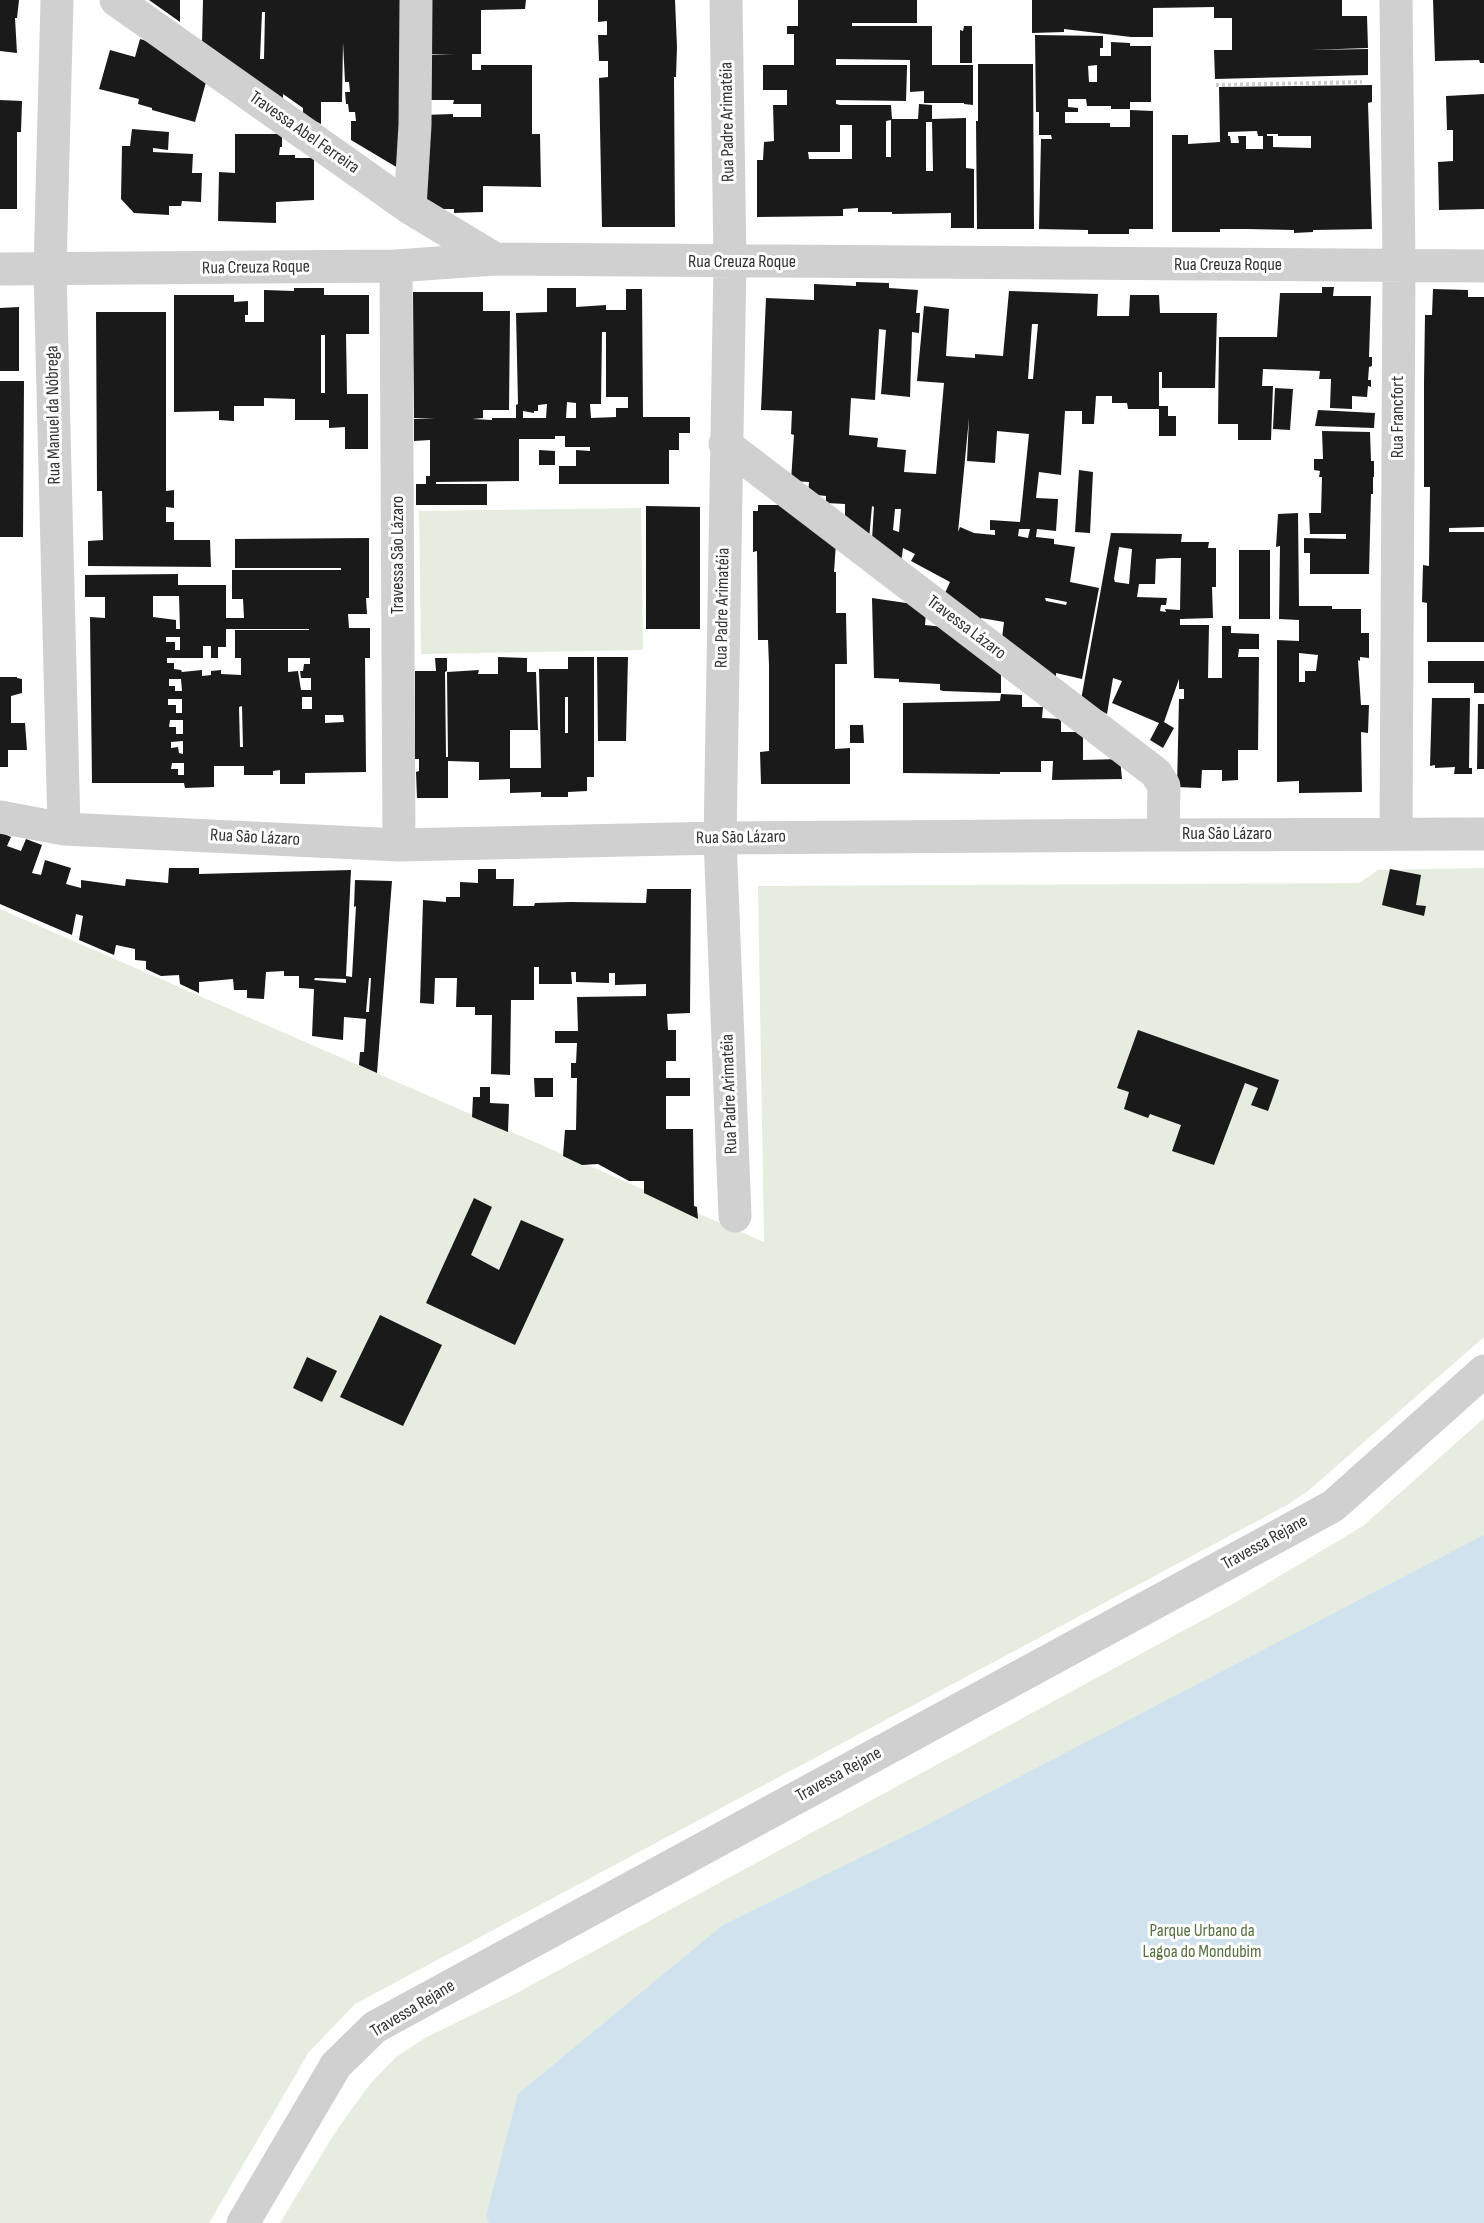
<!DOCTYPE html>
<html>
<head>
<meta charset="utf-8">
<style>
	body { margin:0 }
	canvas { display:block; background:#fff }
</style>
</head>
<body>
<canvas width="1484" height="2223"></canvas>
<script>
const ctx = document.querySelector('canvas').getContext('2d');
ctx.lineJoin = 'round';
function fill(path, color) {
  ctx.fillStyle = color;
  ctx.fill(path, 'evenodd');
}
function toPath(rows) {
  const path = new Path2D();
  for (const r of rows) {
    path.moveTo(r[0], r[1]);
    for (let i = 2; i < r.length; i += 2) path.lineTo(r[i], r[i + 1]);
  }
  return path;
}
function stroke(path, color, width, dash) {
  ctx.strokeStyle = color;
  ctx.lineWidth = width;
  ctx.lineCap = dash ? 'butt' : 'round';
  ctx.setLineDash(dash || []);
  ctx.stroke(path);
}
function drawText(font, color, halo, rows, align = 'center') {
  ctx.font = font + ' "Sofia Sans Condensed",sans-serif';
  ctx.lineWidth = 6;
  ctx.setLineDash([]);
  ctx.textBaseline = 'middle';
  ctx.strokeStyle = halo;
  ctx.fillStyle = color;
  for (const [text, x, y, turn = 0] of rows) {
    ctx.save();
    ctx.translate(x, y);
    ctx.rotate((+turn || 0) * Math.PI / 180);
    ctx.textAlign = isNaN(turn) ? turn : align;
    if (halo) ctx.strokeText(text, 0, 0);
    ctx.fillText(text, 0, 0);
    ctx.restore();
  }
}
const green = toPath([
	[641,508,643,650,421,654,419,511],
	[1484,868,1484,1337,1308,1491,1287,1505,355,2004,309,2052,209,2223,0,2223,0,909,764,1242,758,886,1359,883,1378,870],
	[1484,1418,1484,2223,280,2223,336,2131,370,2084,396,2057,425,2038,515,1994,1238,1601,1363,1526]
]);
const water = toPath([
	[1484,1535,1484,2223,489,2223,486,2216,518,2094,723,1925,925,1826]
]);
const building = toPath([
	[0,0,19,0,17,18,15,18,17,53,0,51],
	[149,0,180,0,180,22],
	[203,0,409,0,403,171,351,140,351,121,356,121,355,112,349,112,348,104,346,104,345,92,350,92,349,82,345,82,343,42,342,102,321,102,321,124,303,115,303,108,283,94,283,99,278,99,278,94,273,94,202,43],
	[262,12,265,12,264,59,260,59],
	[422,0,526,0,525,9,481,10,481,54,472,54,472,70,481,70,481,65,532,65,532,134,540,134,541,187,483,186,483,212,454,213,454,209,438,209,423,203,422,115,453,114,453,117,481,117,481,104,453,104,454,100,422,100,420,55,454,54,430,54],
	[598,0,675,0,677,47,676,77,674,77,675,227,602,227,599,78,608,77,608,61,599,61,598,35,607,35,607,21,598,22],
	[798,0,917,0,917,23,852,23,852,26,932,26,932,65,973,65,973,105,964,104,964,103,924,103,924,91,910,92,910,60,836,59,836,65,907,65,907,68,906,101,836,100,836,104,840,105,891,105,892,119,918,119,919,104,932,105,932,119,966,118,966,168,974,169,974,228,951,228,951,213,892,214,892,212,858,212,858,208,843,209,843,216,757,217,757,160,763,160,764,142,774,141,773,105,787,105,787,90,763,90,763,65,794,65,794,34,787,34,787,26,798,26],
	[891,120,891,157,886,157,886,121],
	[926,122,932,122,933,171,926,171],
	[840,125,852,125,852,159,809,159,808,152,840,152],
	[1032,0,1342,0,1342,16,1367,16,1368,48,1310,50,1368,49,1368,75,1215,79,1214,50,1232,50,1232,18,1214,18,1214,7,1153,8,1153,37,1131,37,1064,29,1064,32,1032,33],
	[1433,0,1484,0,1484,63,1480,63,1479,60,1435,61],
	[964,26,972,26,972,63,960,63,960,30,963,31],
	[1035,35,1103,36,1103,48,1100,48,1100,56,1111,56,1111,42,1130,43,1130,46,1151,46,1151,102,1130,102,1130,109,1111,109,1111,106,1087,106,1086,99,1068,99,1068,107,1078,108,1078,112,1065,112,1065,123,1110,123,1110,127,1130,127,1130,110,1153,111,1153,229,1129,229,1129,234,1088,234,1088,230,1039,229,1041,139,1052,139,1051,135,1039,135,1039,112,1036,112],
	[1097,65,1097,82,1089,82,1088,66],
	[140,39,179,50,208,75,195,122,152,110,152,108,138,104,139,99,99,89,110,50,135,57],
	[978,64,1033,64,1034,229,977,229,976,121,978,121],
	[1372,85,1372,102,1368,103,1372,229,1313,230,1313,232,1294,233,1294,230,1248,229,1220,229,1220,232,1172,232,1172,135,1188,135,1188,144,1220,142,1219,87],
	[1257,131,1258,136,1263,136,1263,149,1246,149,1246,136,1238,136,1239,143,1231,143,1230,136,1228,136,1228,132],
	[1267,134,1278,134,1278,136,1311,136,1311,148,1273,147,1273,136,1267,136],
	[1484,94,1484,209,1439,210,1438,162,1453,161,1453,130,1447,130,1446,96],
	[0,100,22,101,21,132,17,132,17,209,0,209],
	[132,129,169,132,168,150,153,148,153,152,193,154,192,173,202,173,201,202,182,201,181,206,169,206,169,215,134,213,121,199,122,146,130,146],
	[235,134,282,134,282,147,280,147,279,155,295,155,295,158,314,158,314,200,276,202,276,223,218,221,219,172,235,173],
	[856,282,889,283,889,288,918,290,916,313,920,313,919,333,912,332,910,397,881,394,886,330,879,329,875,400,851,398,849,435,878,438,877,447,906,450,904,472,936,474,944,383,917,381,924,306,949,309,946,356,975,358,975,354,1003,356,1009,291,1098,294,1097,316,1129,316,1130,295,1159,295,1160,313,1217,313,1215,388,1162,388,1162,372,1159,372,1159,406,1168,406,1168,416,1176,416,1176,436,1159,436,1159,409,1128,409,1127,403,1112,403,1112,396,1096,396,1094,424,1082,424,1082,411,1065,411,1061,475,1039,472,1036,498,1058,499,1058,501,1056,531,1037,529,1036,537,1054,539,1054,544,1075,547,1070,582,1099,588,1082,679,1056,673,1056,677,1002,638,1004,622,981,618,981,621,945,593,950,582,911,561,915,554,903,548,901,563,872,539,874,507,872,506,869,539,845,521,845,504,826,503,826,496,808,494,809,482,791,481,794,435,791,434,792,411,761,410,766,298,814,300,814,284,856,286],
	[1032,324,1038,324,1033,379,1028,379],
	[969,418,967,461,995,463,997,431,1029,434,1020,522,990,520,990,530,995,530,995,535,974,533,960,527,958,532],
	[895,509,901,509,899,532,893,530],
	[1019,529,1030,529,1028,538,1018,536],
	[1045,598,1047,598,1067,602,1066,605,1046,601],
	[1322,287,1334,287,1333,296,1371,296,1369,357,1372,357,1372,366,1369,367,1368,380,1371,380,1371,387,1368,386,1367,397,1352,396,1352,409,1330,408,1331,379,1319,379,1320,371,1263,369,1262,386,1273,386,1271,440,1238,440,1238,424,1218,424,1219,337,1277,337,1280,293,1322,293],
	[294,288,324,288,324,295,369,295,369,334,346,334,347,394,368,394,368,449,345,449,345,427,329,428,329,420,295,420,295,399,264,398,264,406,234,406,234,421,219,420,219,411,174,412,174,295,234,295,234,302,248,301,248,315,245,315,245,322,264,322,264,290,294,291],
	[321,335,325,335,325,393,321,393],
	[547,288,576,288,576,307,606,305,606,310,626,310,626,289,642,289,643,417,690,417,690,433,679,433,679,450,669,450,669,484,559,484,559,466,576,466,576,450,590,451,590,447,565,447,565,436,555,436,555,439,519,439,519,481,436,482,436,484,487,484,487,505,416,505,416,484,426,484,426,476,430,476,430,440,414,441,414,419,435,418,414,418,413,292,483,292,483,311,510,311,509,410,483,410,483,418,472,419,492,420,492,418,516,418,516,405,518,404,516,313,547,312],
	[602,332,606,332,606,397,628,397,628,408,616,408,616,417,591,418,590,404,601,404],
	[567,402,576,403,576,418,566,418],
	[547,404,546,418,523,418,523,411,534,413,534,411,538,411,538,405],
	[1433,289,1468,290,1468,297,1484,297,1484,527,1449,528,1449,532,1484,532,1484,642,1427,642,1427,603,1422,602,1423,565,1429,566,1430,487,1424,487,1424,383,1425,315,1432,315],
	[19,307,19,371,0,371,0,308],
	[96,312,166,312,166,491,174,490,174,508,166,507,166,522,174,522,174,540,210,540,211,567,88,566,88,541,103,540,102,491,97,491],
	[0,381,24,381,23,537,0,537],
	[1275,388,1293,389,1290,430,1273,429],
	[1318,410,1375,413,1374,428,1315,426],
	[1322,431,1370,432,1371,461,1374,461,1374,477,1373,477,1373,494,1371,494,1369,574,1310,574,1310,553,1304,553,1304,538,1346,539,1346,534,1310,534,1309,513,1321,513,1322,477,1319,477,1320,471,1314,470,1314,459,1323,459],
	[539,450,555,451,555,465,539,465],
	[1079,470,1093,472,1090,533,1075,532],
	[758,505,785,505,836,543,834,572,836,572,836,613,846,613,847,664,835,664,835,749,850,748,850,784,761,784,760,752,769,751,769,665,768,640,758,640,757,551,753,552,753,511,758,511],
	[646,506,700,507,700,629,646,629],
	[1298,513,1299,606,1332,606,1332,609,1361,609,1361,633,1369,633,1369,658,1360,657,1360,661,1358,660,1361,705,1369,705,1368,733,1361,732,1362,792,1299,793,1299,781,1277,782,1277,640,1299,641,1299,620,1279,619,1280,546,1276,547,1278,514],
	[1299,653,1318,655,1316,671,1305,671,1305,682,1299,682],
	[1111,533,1182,534,1181,542,1209,542,1208,548,1216,548,1216,587,1212,587,1213,618,1180,619,1180,625,1209,625,1208,678,1222,678,1222,626,1231,626,1231,633,1259,634,1259,649,1239,649,1238,657,1259,657,1258,750,1238,750,1238,780,1222,781,1222,770,1202,770,1201,788,1177,787,1179,699,1184,699,1184,689,1179,689,1179,679,1164,722,1174,728,1163,748,1150,740,1159,723,1112,703,1122,681,1113,678,1107,714,1081,700],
	[1119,547,1132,549,1129,584,1115,582,1114,579],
	[1171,558,1181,558,1180,610,1165,609,1166,612,1160,611,1161,605,1166,605,1167,598,1137,597,1139,584,1155,584,1156,559],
	[369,538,369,598,366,598,367,614,348,614,349,628,370,628,370,658,365,658,366,772,305,773,305,784,280,784,280,770,273,771,273,775,244,775,244,766,214,766,214,787,185,788,184,783,92,783,90,617,105,618,105,597,85,597,85,575,178,574,178,585,226,585,226,618,244,618,243,599,232,599,232,570,341,570,341,568,235,568,235,539],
	[153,596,179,596,180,629,176,629,176,620,153,617],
	[226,629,309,629,309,630,235,630,235,658,241,658,241,675,221,674,221,670,211,671,211,675,202,676,202,670,182,672,181,670,174,669,174,663,167,663,167,658,203,658,203,646,211,646,211,658,218,658,218,647,226,647],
	[166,637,180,637,180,650,175,650,175,642,166,642],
	[288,658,310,658,310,664,304,664,303,671,300,671,301,678,311,678,311,690,301,690,298,671,288,672],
	[169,679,181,679,182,691,175,691,175,686,169,686],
	[302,697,312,697,312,709,302,709],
	[168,699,182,699,182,713,176,713,176,705,168,705],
	[242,706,243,747,240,747,239,707],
	[325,715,343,715,344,722,325,723],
	[170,720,183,720,183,734,176,734,176,727,169,727],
	[183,741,183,754,179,753,178,747,171,748,171,742],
	[172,763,184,763,184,775,178,775,178,769,171,769],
	[1239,550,1270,550,1270,619,1239,619],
	[872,598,906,603,906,598,926,613,925,625,944,627,1001,670,1001,693,943,691,940,690,940,684,899,682,899,679,874,678],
	[498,657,527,658,527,672,536,672,538,730,510,730,510,768,541,768,539,669,568,669,568,657,594,657,594,777,587,777,587,791,568,792,568,797,541,797,541,792,510,793,510,779,479,780,479,762,448,761,448,798,417,798,416,772,419,771,419,759,415,759,415,671,436,671,435,658,447,658,447,671,445,672,446,757,448,757,447,672,479,670,478,674,498,674],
	[565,697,568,697,568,733,565,733],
	[597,657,628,657,626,741,598,741],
	[1428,661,1484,661,1484,693,1474,693,1474,683,1428,683],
	[0,677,17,677,17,678,22,679,22,693,11,696,11,723,25,723,27,750,8,750,8,767,0,767],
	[1001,694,1022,695,1022,707,1043,707,1042,718,1061,719,1061,732,1083,732,1083,760,1120,759,1122,779,1052,780,1053,761,1041,761,1041,772,1000,772,1000,774,903,773,903,703,1000,701],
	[1432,698,1470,698,1469,768,1472,768,1472,774,1454,774,1455,767,1435,768,1435,765,1430,766],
	[1478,704,1484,704,1484,769,1477,769],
	[850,725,863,725,864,743,850,743],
	[0,832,11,837,7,846,21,851,26,839,42,845,32,873,41,875,45,860,71,868,66,884,81,888,81,880,125,886,126,879,168,883,169,868,199,868,199,874,351,870,346,976,352,977,356,906,354,907,355,880,392,881,377,1073,359,1065,360,1052,364,1052,366,1019,344,1017,343,1040,312,1036,314,989,299,988,299,976,284,976,284,971,266,972,264,999,247,998,247,990,234,990,233,979,199,982,199,993,180,984,179,975,161,976,146,969,146,961,135,960,135,949,116,945,114,955,79,940,83,916,76,914,72,935,0,904],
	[315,978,346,979,346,983,314,980],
	[369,978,371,978,369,1012,366,1012],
	[478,869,496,869,496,879,514,879,513,906,534,906,535,903,571,902,646,903,647,889,691,889,690,1013,667,1014,668,1030,676,1030,676,1061,666,1061,666,1078,690,1078,690,1096,666,1096,666,1129,693,1129,694,1206,697,1207,698,1219,644,1193,644,1181,629,1181,598,1164,582,1165,563,1156,565,1130,576,1130,577,1078,571,1078,571,1063,576,1063,577,1043,555,1043,555,1031,578,1031,577,997,646,996,646,984,615,985,615,973,609,973,609,983,576,982,576,972,571,972,572,984,539,984,539,967,534,967,534,1000,511,1000,510,1075,491,1074,492,1015,475,1015,475,1007,456,1007,457,978,435,978,434,1004,420,1003,423,900,446,902,446,897,460,897,460,882,478,883],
	[1390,869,1421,875,1416,905,1426,906,1424,916,1382,905],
	[1138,1030,1279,1080,1268,1111,1251,1105,1258,1088,1245,1083,1214,1165,1172,1151,1181,1125,1150,1114,1148,1118,1124,1109,1129,1092,1117,1088],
	[534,1078,553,1078,553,1097,535,1097],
	[480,1087,490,1087,490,1103,509,1104,508,1132,472,1117,473,1097,480,1097],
	[474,1198,492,1207,471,1255,499,1270,521,1220,564,1239,515,1345,426,1303],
	[380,1315,442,1345,403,1426,340,1397],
	[307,1357,337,1371,322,1402,293,1388]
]);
const path = toPath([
	[1216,85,1362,82]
]);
const minor = toPath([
	[57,0,50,270,64,829],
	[116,0,410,208,495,259],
	[726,0,730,262,720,838,735,1216],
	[1396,0,1399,265,1396,834],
	[410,208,415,125,416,0],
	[396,266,399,845],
	[0,269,396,266,495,259,1484,266],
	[725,444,1156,773,1164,786,1163,835],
	[0,817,64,829,399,845,720,838,1163,835,1484,834],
	[243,2223,336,2065,375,2027,1333,1506,1484,1371]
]);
const streetNames = [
	["Rua Padre Arimatéia",728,122,-91],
	["Travessa Abel Ferreira",304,133,35],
	["Rua Creuza Roque",742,262],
	["Rua Creuza Roque",1228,265],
	["Rua Creuza Roque",256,268,-1],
	["Rua Manuel da Nóbrega",54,415,-91],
	["Rua Francfort",1398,417,-90],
	["Travessa São Lázaro",398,555,-90],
	["Rua Padre Arimatéia",723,608,-89],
	["Travessa Lázaro",966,628,37],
	["Rua São Lázaro",1227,834],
	["Rua São Lázaro",255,838,3],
	["Rua São Lázaro",741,838,-1],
	["Rua Padre Arimatéia",730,1094,-92],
	["Travessa Rejane",1265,1543,-29],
	["Travessa Rejane",839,1775,-29],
	["Travessa Rejane",413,2009,-31]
];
const parkNames = [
	["Parque Urbano da",1202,1931],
	["Lagoa do Mondubim",1202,1952]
];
fill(green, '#e6ecdf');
fill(water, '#cfe2ee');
fill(building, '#1a1a1a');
stroke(path, '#cdcdcd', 4, [3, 3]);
stroke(minor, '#d0d0d0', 33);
drawText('18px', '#333', '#fff', streetNames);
drawText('18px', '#56703f', '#fff', parkNames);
</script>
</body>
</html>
